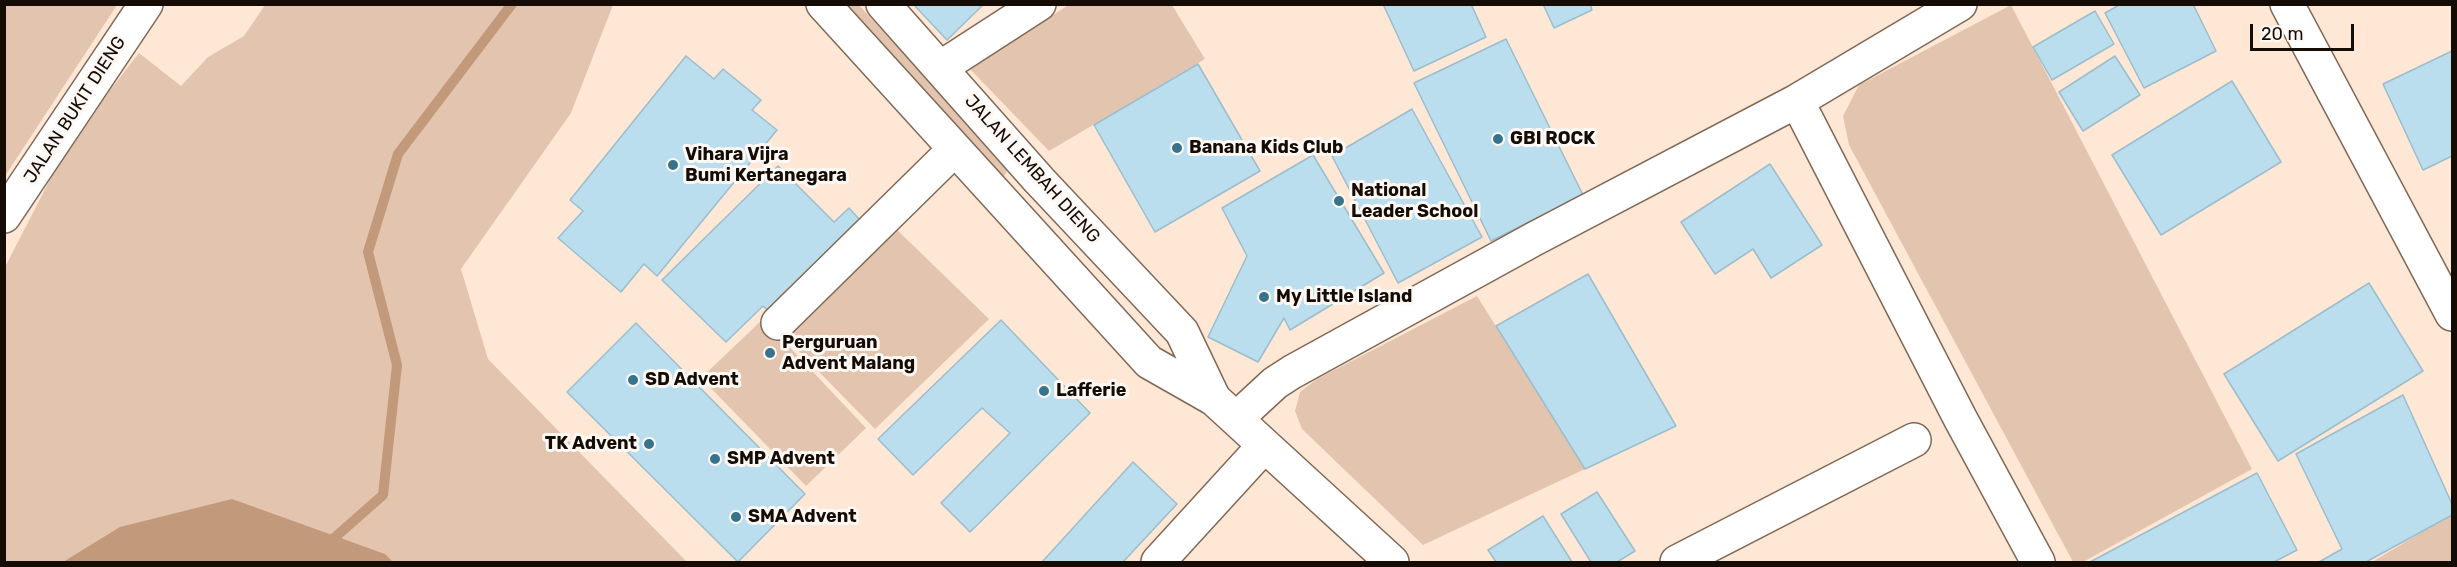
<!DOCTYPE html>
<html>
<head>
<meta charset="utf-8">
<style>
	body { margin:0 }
	#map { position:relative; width:2457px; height:567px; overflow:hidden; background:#ffe7d6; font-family:Rubik,sans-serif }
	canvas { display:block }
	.frame { position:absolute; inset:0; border:6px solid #150c05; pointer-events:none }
	.scale { position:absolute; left:2250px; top:24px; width:104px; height:27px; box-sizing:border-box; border:3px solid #150c05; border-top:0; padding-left:8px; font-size:18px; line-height:21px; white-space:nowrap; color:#150c05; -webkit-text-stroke:4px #fef8f4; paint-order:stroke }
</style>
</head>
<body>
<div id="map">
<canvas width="2457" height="567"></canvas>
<div class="frame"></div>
<div class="scale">20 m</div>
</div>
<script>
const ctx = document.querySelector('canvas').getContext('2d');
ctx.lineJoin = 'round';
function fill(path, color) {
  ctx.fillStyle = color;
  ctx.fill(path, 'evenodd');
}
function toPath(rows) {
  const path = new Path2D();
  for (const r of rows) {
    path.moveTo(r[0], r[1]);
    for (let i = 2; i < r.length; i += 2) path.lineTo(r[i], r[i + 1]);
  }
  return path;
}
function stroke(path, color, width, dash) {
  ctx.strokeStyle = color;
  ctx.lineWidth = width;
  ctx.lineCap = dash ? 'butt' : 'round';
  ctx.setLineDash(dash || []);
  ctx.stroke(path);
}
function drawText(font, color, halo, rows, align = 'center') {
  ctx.font = font + ' Rubik,sans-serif';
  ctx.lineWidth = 6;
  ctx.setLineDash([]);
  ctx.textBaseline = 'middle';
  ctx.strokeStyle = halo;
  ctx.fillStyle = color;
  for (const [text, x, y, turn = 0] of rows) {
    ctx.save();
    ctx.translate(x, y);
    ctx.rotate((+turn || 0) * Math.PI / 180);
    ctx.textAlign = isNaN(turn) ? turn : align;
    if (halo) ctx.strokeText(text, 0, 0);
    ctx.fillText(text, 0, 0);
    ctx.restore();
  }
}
const green = toPath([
	[5,4,117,5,5,176,4,5],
	[842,4,859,5,1006,166,1007,171,1005,175,1000,178],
	[1070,4,1172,5,1205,59,1049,151,970,69],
	[265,5,613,5,571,113,461,269,488,359,687,562,5,562,5,267,53,174,111,89,139,53,181,86,208,57,244,36],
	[2011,5,2252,469,2083,562,2073,562,1849,145,1843,116,1859,85],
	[889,222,989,319,875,429,778,330],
	[1477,296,1585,469,1423,545,1302,429,1295,411,1300,392,1317,379],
	[763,319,866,428,806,486,701,378],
	[2452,514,2452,562,2372,562]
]);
const water = toPath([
	[232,499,385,554,393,562,63,562,120,527]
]);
const stream = toPath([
	[307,562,383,495,397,365,368,252,398,154,512,4]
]);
const building = toPath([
	[916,4,984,4,947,40,915,6,916,4],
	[1383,4,1471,4,1486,37,1414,71,1383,4],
	[1543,4,1590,4,1592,10,1554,28,1543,4],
	[2121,4,2193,4,2216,51,2144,88,2105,13,2121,4],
	[2095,11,2114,44,2052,80,2033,47,2095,11],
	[1506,39,1583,195,1491,241,1414,83,1506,39],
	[2452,51,2452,156,2423,170,2383,84,2452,51],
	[686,56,714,79,723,69,761,100,752,110,777,130,657,276,644,264,621,292,558,238,583,211,570,200,686,56],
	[2115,56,2140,95,2083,131,2059,92,2115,56],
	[1198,64,1260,171,1155,232,1094,125,1198,64],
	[2232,81,2281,162,2161,235,2112,155,2232,81],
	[1412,109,1482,237,1398,283,1332,156,1412,109],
	[1313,155,1384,273,1290,330,1284,318,1258,362,1208,337,1247,256,1222,208,1313,155],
	[1770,164,1822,245,1771,278,1753,249,1715,274,1681,222,1770,164],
	[778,166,834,222,849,208,868,229,777,319,763,306,726,342,662,280,778,166],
	[1588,274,1676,426,1585,469,1496,326,1588,274],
	[2369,283,2423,371,2278,461,2224,374,2369,283],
	[1001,320,1090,413,970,532,941,503,1010,433,982,408,913,475,878,439,1001,320],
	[636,323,805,494,738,562,567,392,636,323],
	[2403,395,2452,504,2452,515,2366,562,2319,562,2342,549,2296,454,2403,395],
	[1133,462,1177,504,1123,562,1042,562,1133,462],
	[2257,473,2297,550,2274,562,2090,562,2257,473],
	[1597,492,1635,551,1617,562,1591,562,1561,514,1597,492],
	[1543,516,1572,562,1496,562,1488,550,1543,516]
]);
const minor = toPath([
	[823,4,1149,362,1214,399,1392,562],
	[883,4,1039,180,1182,332,1214,399],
	[2287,4,2452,314],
	[940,68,1039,4],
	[1797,101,1960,418,2038,562],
	[4,216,146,4],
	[778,323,955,149],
	[1236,419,1275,383,1292,372,1534,239,1797,101,1960,4],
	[1158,562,1264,446],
	[1677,562,1914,440]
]);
const markers = [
	[1498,139,6,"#37748b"],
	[1177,148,6,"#37748b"],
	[673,165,6,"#37748b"],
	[1339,201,6,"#37748b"],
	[1264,297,6,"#37748b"],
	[770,353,6,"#37748b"],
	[633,380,6,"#37748b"],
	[1044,391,6,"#37748b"],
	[649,444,6,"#37748b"],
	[715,459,6,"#37748b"],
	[736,517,6,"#37748b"]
];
const streetNames = [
	["JALAN BUKIT DIENG",75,110,-57],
	["JALAN LEMBAH DIENG",1032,169,48]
];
const poiNames = [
	["GBI ROCK",1510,139],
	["Banana Kids Club",1189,148],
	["Vihara Vijra",685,155],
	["Bumi Kertanegara",685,176],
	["National",1351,191],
	["Leader School",1351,212],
	["My Little Island",1276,297],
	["Perguruan",782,343],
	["Advent Malang",782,364],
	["SD Advent",645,380],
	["Lafferie",1056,391],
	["TK Advent",637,444,"right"],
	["SMP Advent",727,459],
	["SMA Advent",748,517]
];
fill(green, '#e3c5af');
fill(water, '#c2997a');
stroke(stream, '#c2997a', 10);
fill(building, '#badeed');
stroke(building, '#9bbdcc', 1.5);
stroke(minor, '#816855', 36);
stroke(minor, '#fff', 33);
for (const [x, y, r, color] of markers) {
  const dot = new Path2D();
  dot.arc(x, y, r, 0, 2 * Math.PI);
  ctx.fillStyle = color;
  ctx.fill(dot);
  stroke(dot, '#fef8f4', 2);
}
drawText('18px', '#150c05', '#fef8f4', streetNames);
drawText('bold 18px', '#150c05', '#fef8f4', poiNames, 'left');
</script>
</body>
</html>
